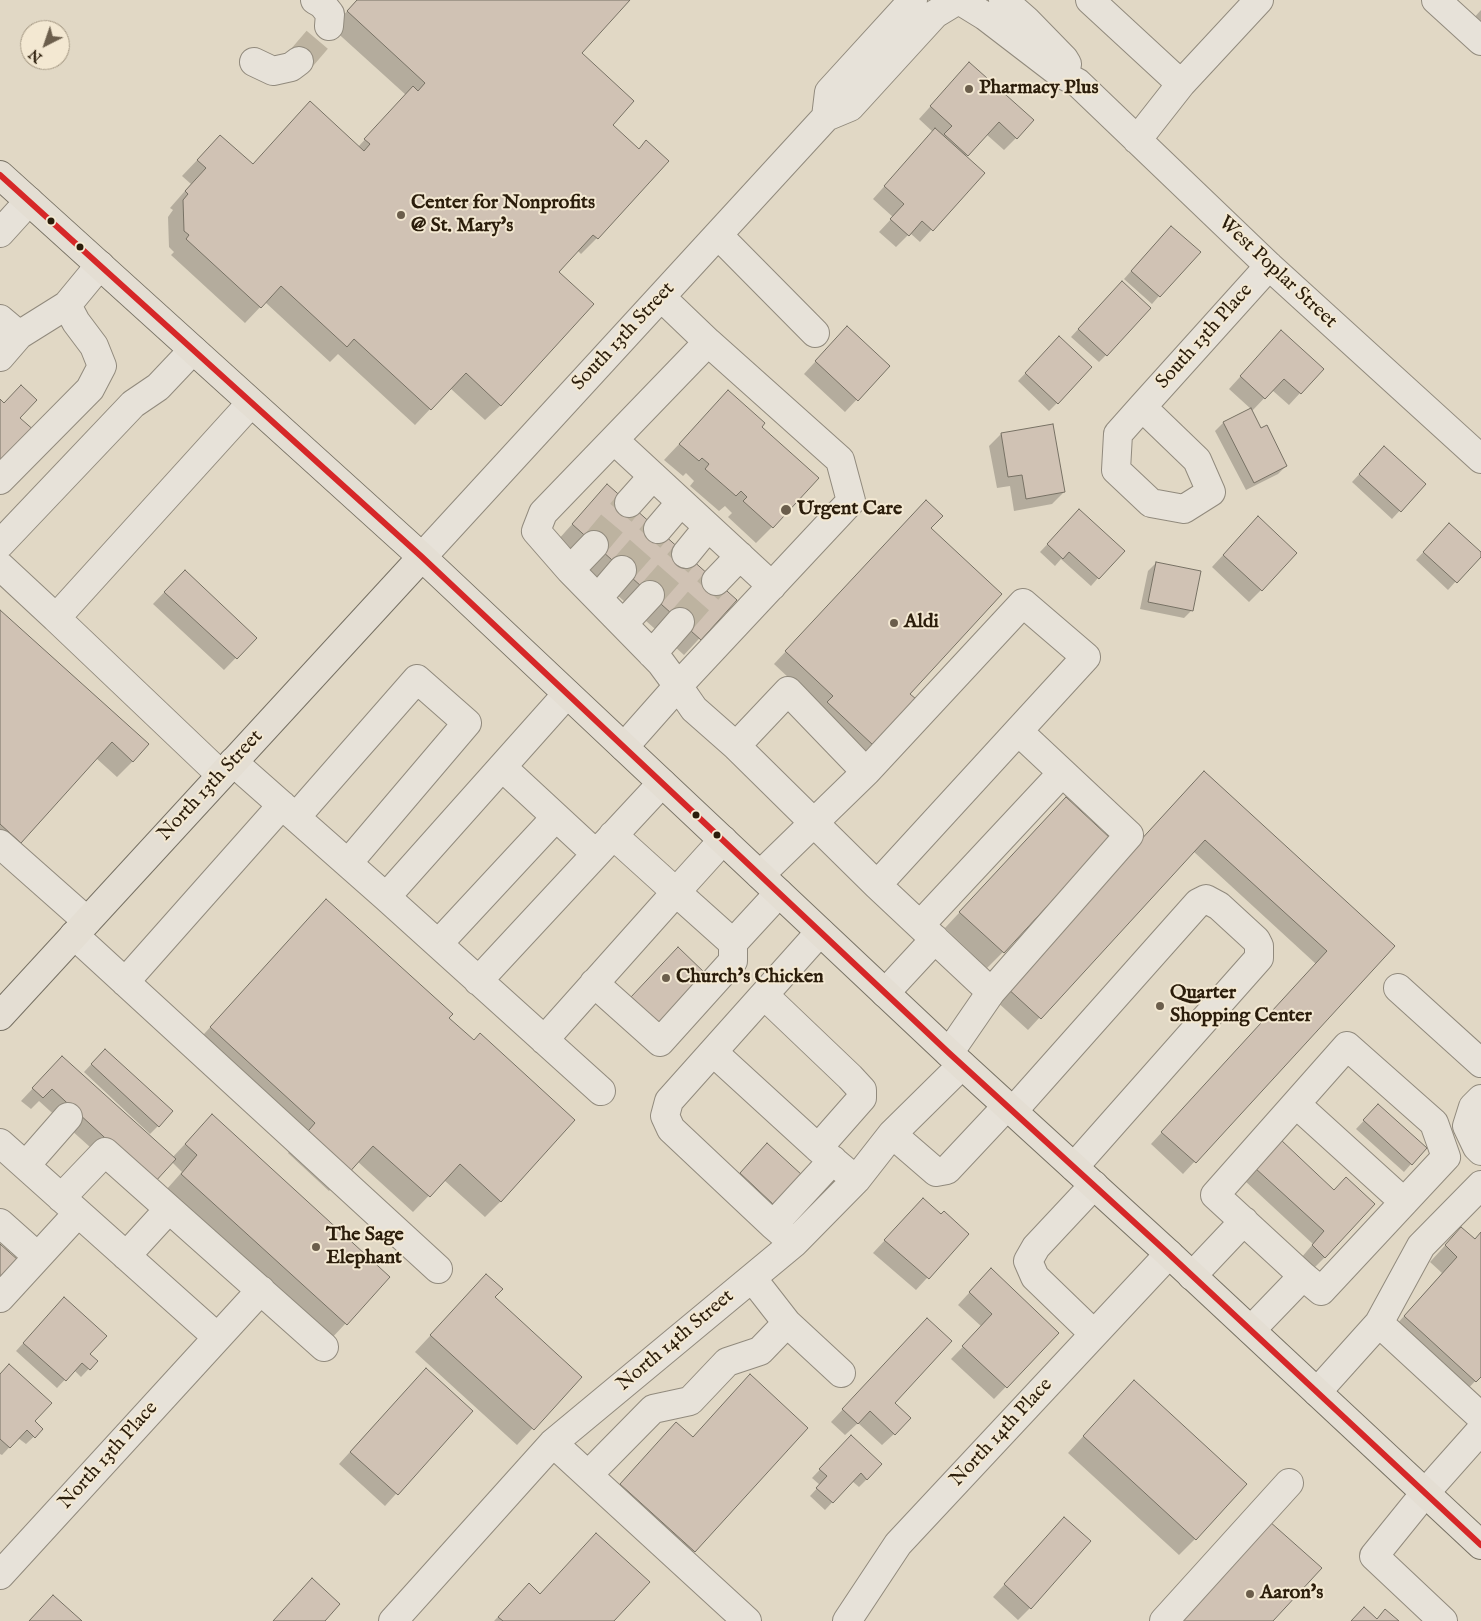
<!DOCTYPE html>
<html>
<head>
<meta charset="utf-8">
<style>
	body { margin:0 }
	#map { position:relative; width:1481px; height:1621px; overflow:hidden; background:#e1d8c5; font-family:"IM FELL English",serif }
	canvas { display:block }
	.north { position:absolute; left:20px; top:20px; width:50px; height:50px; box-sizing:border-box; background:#f3e8d2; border:1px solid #a39782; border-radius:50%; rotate:221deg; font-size:14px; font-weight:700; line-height:20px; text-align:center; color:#2b1d0b }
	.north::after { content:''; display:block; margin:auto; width:18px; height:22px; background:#6b5e4c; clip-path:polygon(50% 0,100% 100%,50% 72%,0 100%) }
</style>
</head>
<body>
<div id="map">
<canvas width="1481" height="1621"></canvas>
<div class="north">N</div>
</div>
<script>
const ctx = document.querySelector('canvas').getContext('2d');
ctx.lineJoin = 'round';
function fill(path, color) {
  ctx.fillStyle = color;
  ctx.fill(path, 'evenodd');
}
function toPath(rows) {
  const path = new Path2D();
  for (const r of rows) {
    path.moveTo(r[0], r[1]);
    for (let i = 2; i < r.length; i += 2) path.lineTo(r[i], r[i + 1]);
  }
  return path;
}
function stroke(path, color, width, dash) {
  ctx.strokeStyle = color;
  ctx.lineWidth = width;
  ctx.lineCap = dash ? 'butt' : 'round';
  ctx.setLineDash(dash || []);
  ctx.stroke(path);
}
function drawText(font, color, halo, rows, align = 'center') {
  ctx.font = font + ' "IM FELL English",serif';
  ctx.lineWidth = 4;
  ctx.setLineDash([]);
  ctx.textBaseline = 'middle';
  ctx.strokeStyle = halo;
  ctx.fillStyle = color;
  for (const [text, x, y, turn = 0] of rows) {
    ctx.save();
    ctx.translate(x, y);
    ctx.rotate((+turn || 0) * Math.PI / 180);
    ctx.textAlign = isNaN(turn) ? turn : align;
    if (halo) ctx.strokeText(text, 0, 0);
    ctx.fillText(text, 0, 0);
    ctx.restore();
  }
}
const shadow = toPath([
	[357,0,628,0,580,53,611,125,597,238,581,254,577,250,558,272,501,405,485,420,450,388,415,425,338,354,330,362,265,302,245,323,171,255,174,252,169,247,168,217,173,210,170,208,191,184,182,176,220,136,252,165,358,147,406,95,332,28],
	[1481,10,1481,51,1461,32],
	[958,76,1016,138,1004,150,986,134,965,157,983,173,920,242,910,233,896,247,879,232,893,217,873,199,933,132,919,119],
	[1163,235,1159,296,1152,304,1124,279],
	[1114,290,1106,355,1099,362,1071,337],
	[835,340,888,366,845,412,804,374],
	[1270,344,1322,369,1289,405,1272,390,1252,411,1261,429,1286,466,1278,474,1246,490,1215,431,1223,423,1251,409,1229,389],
	[1051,346,1057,403,1049,411,1018,381],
	[728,392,760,427,772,527,756,543,728,517,732,513,725,506,719,511,690,486,694,481,686,473,683,476,664,460],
	[1052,426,1064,492,1052,504,1014,511,1010,486,997,488,989,446,1001,434],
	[1376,456,1424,484,1392,519,1352,482],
	[592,502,735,600,684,655,557,541],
	[914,513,908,694,872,744,860,756,822,709,774,664],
	[1071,519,1098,578,1091,586,1061,559,1055,566,1040,552],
	[1246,530,1261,590,1249,602,1212,567],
	[1442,532,1481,553,1448,590,1416,560],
	[1156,563,1192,610,1184,618,1140,609,1148,571],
	[173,583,255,638,224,670,153,604],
	[0,611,133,761,117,777,96,758,4,858,0,854],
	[1192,784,1393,946,1183,1174,1151,1144,1316,964,1193,851,1028,1030,995,1000],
	[1050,815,1003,952,987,968,945,928],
	[310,917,448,1018,501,1201,485,1217,444,1180,413,1212,357,1161,329,1191,288,1153,300,1140,195,1044],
	[97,1058,158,1126,150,1134,84,1072],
	[51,1069,172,1158,196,1132,389,1277,330,1340,166,1190,182,1172,172,1162,142,1194,39,1101,31,1109,21,1101],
	[1371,1113,1411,1164,1404,1172,1356,1129],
	[759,1153,773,1204,766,1211,733,1182],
	[1269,1154,1334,1191,1325,1257,1313,1269,1301,1258,1313,1244,1244,1180],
	[923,1199,941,1216,967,1234,916,1290,873,1253],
	[1461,1228,1474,1240,1481,1233,1481,1375,1460,1397,1389,1333,1442,1273,1430,1262],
	[486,1276,493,1298,580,1377,517,1445,415,1352],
	[979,1282,1058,1333,994,1399,951,1359,982,1327,958,1305],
	[56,1307,88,1354,96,1361,81,1377,74,1370,57,1388,16,1351],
	[915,1332,893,1403,894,1434,882,1445,858,1423,845,1435,831,1422],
	[0,1375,33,1421,42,1429,26,1444,18,1438,2,1455,0,1454],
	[414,1382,471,1411,385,1506,339,1464],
	[734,1392,694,1551,678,1567,605,1500,661,1440,692,1438],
	[1118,1398,1195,1539,1179,1555,1068,1453],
	[843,1445,867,1479,859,1487,852,1481,825,1510,810,1496,820,1485,812,1478],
	[1053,1531,1030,1608,1018,1620,993,1597],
	[529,1585,539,1595,612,1621,494,1621]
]);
const building = toPath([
	[357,0,630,0,582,53,634,101,613,125,639,149,646,140,669,161,598,239,593,235,559,272,594,304,501,406,466,373,431,410,354,339,347,347,281,286,261,308,186,239,189,235,184,231,183,200,188,194,185,191,206,168,197,160,220,135,253,164,310,101,364,151,370,144,364,139,413,86,418,91,425,83,347,11,357,0],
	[969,62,1034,120,1017,139,999,122,968,156,944,134,952,126,930,106,969,62],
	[935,128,985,173,933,231,922,221,909,236,890,219,904,204,884,186,935,128],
	[1171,226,1201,252,1160,297,1131,271,1171,226],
	[1122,281,1151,308,1107,356,1078,329,1122,281],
	[847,326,890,366,858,401,815,361,847,326],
	[1281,330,1324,369,1301,394,1284,379,1265,399,1240,376,1281,330],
	[1059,336,1092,367,1058,404,1025,373,1059,336],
	[21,385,37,400,20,418,36,432,0,471,0,399,4,403,21,385],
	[728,390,765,423,762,427,819,478,773,528,743,501,747,497,741,491,736,496,705,469,709,464,702,458,699,461,679,444,728,390],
	[1251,408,1261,428,1267,425,1287,466,1254,483,1223,422,1251,408],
	[1053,424,1065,492,1026,499,1022,475,1008,477,1001,433,1053,424],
	[1384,446,1426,484,1401,512,1359,474,1384,446],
	[607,484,737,600,701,640,572,524,607,484],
	[926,500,943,516,931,528,1002,594,910,694,916,699,873,745,827,702,833,696,785,651,926,500],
	[1079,509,1125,551,1099,579,1069,552,1063,559,1047,544,1079,509],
	[1258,516,1297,553,1262,591,1223,555,1258,516],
	[1449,523,1481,552,1481,557,1457,583,1423,552,1449,523],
	[1156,562,1201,571,1193,611,1148,602,1156,562],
	[185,570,257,638,237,659,164,592,185,570],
	[0,610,149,744,133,762,112,742,21,843,0,824,0,610],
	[1204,771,1395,946,1196,1163,1161,1132,1327,951,1205,840,1041,1019,1006,987,1204,771],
	[1066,797,1110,838,1004,953,959,912,1066,797],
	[326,899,453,1014,449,1018,474,1040,480,1033,575,1120,501,1202,460,1164,430,1197,373,1146,346,1176,303,1137,315,1123,210,1027,326,899],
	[678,947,707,975,661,1025,631,997,678,947],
	[105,1049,173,1111,159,1127,91,1064,105,1049],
	[62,1056,176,1159,154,1183,52,1089,43,1098,32,1088,62,1056],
	[1378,1104,1427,1148,1412,1165,1363,1120,1378,1104],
	[212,1114,390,1277,347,1325,181,1174,197,1155,185,1144,212,1114],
	[1281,1140,1334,1190,1346,1177,1375,1204,1325,1258,1312,1245,1324,1231,1255,1168,1281,1140],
	[767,1143,802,1175,774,1205,740,1173,767,1143],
	[923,1198,941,1214,944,1211,969,1234,929,1279,884,1240,923,1198],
	[1461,1227,1475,1239,1481,1232,1481,1377,1476,1382,1404,1316,1457,1257,1445,1245,1461,1227],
	[0,1244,18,1260,0,1280,0,1244],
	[991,1268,1059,1333,1007,1388,962,1346,992,1314,969,1292,991,1268],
	[486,1274,503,1289,495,1297,582,1377,534,1430,430,1335,486,1274],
	[64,1297,107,1336,90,1354,98,1361,90,1370,82,1363,66,1381,23,1343,64,1297],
	[927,1318,952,1341,895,1403,911,1418,895,1435,870,1411,858,1424,842,1409,927,1318],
	[9,1364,52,1403,35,1421,43,1429,35,1438,27,1430,10,1448,0,1439,0,1374,9,1364],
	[426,1368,473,1411,398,1495,350,1452,426,1368],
	[750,1374,808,1428,695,1552,620,1484,676,1422,693,1437,750,1374],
	[1134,1380,1247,1484,1196,1540,1083,1436,1134,1380],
	[851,1435,882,1464,867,1480,861,1473,833,1503,816,1488,827,1476,819,1469,851,1435],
	[1064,1517,1091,1541,1031,1609,1004,1584,1064,1517],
	[1269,1521,1322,1568,1273,1621,1179,1621,1269,1521],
	[596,1533,650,1582,614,1621,503,1621,498,1617,529,1583,540,1594,596,1533],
	[312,1578,340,1604,325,1621,273,1621,312,1578],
	[53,1595,82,1621,29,1621,53,1595],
	[1364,1607,1377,1619,1385,1609,1399,1621,1351,1621,1364,1607]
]);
const minorTunnel = toPath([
	[299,61,329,26],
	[594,545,629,503],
	[622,570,658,529],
	[650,595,686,554],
	[680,622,716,581]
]);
const minor = toPath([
	[315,0,322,4,330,14,329,26],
	[959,0,985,16,1058,72,1078,83,1269,266,1481,459],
	[1003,0,1026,20,1064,59,1067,64],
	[1090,0,1181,84],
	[1436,0,1481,41],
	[254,62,273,71,291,67,299,61],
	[826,117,829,92,913,0],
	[1137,140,1181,84,1259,0],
	[0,233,29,201],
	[718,235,815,333],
	[661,297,708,342],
	[0,319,19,335,67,305,100,265],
	[0,357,19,335],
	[1142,407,1197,460,1211,492,1184,509,1151,503,1116,470,1118,434,1142,407,1269,266],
	[614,440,772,586],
	[0,480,90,389,102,366,94,346,76,322,67,305],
	[629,503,653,476],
	[658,529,681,502],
	[0,544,133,404,158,387,193,350],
	[686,554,708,527],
	[422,557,826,117,850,107,935,14,958,0],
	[0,566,56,618,251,403],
	[570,570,594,545],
	[716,581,740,556],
	[598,598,622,570],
	[56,618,221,775],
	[623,624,650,595],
	[652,654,680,622],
	[736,746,788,691,866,772],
	[624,747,678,686,851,501,840,460,708,342,543,513,536,531,570,570,661,663,678,686,694,709,736,746,877,885,991,992],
	[233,762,386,897,601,1091],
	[502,767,596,854],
	[296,817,417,679,467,723,348,863],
	[723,840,676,892,733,943,779,893],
	[0,844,87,921],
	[760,875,866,772,1023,603,1086,657,877,885],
	[386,897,567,694],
	[920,925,1062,773],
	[74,935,438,1269],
	[438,944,556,817],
	[478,981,662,783],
	[125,982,282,805],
	[594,983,660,1042,733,961,733,943],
	[1398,988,1481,1063],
	[885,993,935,939],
	[764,995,850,1077,862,1090,862,1098,818,1148,856,1180],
	[544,1040,676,892,613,835],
	[713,1052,818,1148],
	[949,1053,991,992,1129,835,1018,731],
	[1481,1099,1473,1107,1467,1126,1477,1147,1481,1151],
	[1296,1104,1404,1202],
	[1013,1111,1198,903,1206,899,1219,906,1256,940,1259,946,1259,958,1074,1167],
	[892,1134,936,1172,947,1170,1007,1106],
	[0,1143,217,1337],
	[26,1165,68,1117],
	[1094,1185,1036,1247,1028,1261,1035,1277,1094,1334],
	[61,1198,105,1152,169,1209],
	[0,1223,37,1256],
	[773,1225,833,1160],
	[794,1243,773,1225,671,1129,665,1116,669,1101,820,932],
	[126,1256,169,1209,324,1347],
	[1192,1276,1244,1221],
	[0,1298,78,1213],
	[787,1323,841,1373],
	[1379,1323,1421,1246,1481,1185],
	[1251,1330,1303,1276,1321,1291,1446,1157,1434,1123,1347,1046,1215,1195,1303,1276],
	[1317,1392,1379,1323,1481,1417],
	[553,1443,747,1621],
	[588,1475,653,1409,690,1401,727,1362,760,1351,787,1323,752,1278],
	[0,1575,261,1290],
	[393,1621,553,1443,794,1243,856,1180,892,1134,962,1065],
	[847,1621,898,1544,1169,1254],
	[1164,1621,1289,1483],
	[1443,1621,1374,1556,1425,1493,1481,1430]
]);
const major = toPath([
	[0,175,422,557,949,1053,1169,1254,1481,1545],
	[0,1016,422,557]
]);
const bus1 = toPath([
	[0,175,422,557,949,1053,1169,1254,1481,1545]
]);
const markers = [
	[969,89,5,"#6b5e4c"],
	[401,215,5,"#6b5e4c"],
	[51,221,4.5,"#2b1d0b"],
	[80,247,4.5,"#2b1d0b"],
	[786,510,6,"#6b5e4c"],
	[894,623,5,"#6b5e4c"],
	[696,815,4.5,"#2b1d0b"],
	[717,835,4.5,"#2b1d0b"],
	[666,978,5,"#6b5e4c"],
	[1160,1006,5,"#6b5e4c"],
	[316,1247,5,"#6b5e4c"],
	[1250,1594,5,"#6b5e4c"]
];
const poiNames = [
	["Pharmacy Plus",979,89],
	["Center for Nonprofits",411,204],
	["@ St. Mary's",411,227],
	["Urgent Care",797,510],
	["Aldi",904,623],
	["Church's Chicken",676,978],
	["Quarter",1170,994],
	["Shopping Center",1170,1017],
	["The Sage",326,1236],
	["Elephant",326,1259],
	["Aaron's",1260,1594]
];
const streetNames = [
	["West Poplar Street",1277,273,43],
	["South 13th Street",624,337,-47],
	["South 13th Place",1205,337,-48],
	["North 13th Street",211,786,-47],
	["North 14th Street",676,1341,-40],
	["North 14th Place",1002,1433,-47],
	["North 13th Place",109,1456,-48]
];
fill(shadow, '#0003');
fill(building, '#d0c2b4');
stroke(building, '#777164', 1);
stroke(minorTunnel, '#bdb3a0', 28, [28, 14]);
stroke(minor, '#918a7d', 30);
stroke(major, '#777164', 30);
stroke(minor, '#e7e2d9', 28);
stroke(major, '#e4ded3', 28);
stroke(bus1, '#d62728', 6);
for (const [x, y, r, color] of markers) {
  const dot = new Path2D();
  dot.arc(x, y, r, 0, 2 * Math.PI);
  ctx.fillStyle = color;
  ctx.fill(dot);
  stroke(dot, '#f3e8d2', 2);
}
drawText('bold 20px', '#2b1d0b', '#f3e8d2', poiNames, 'left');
drawText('20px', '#2b1d0b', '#f3e8d2', streetNames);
</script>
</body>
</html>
